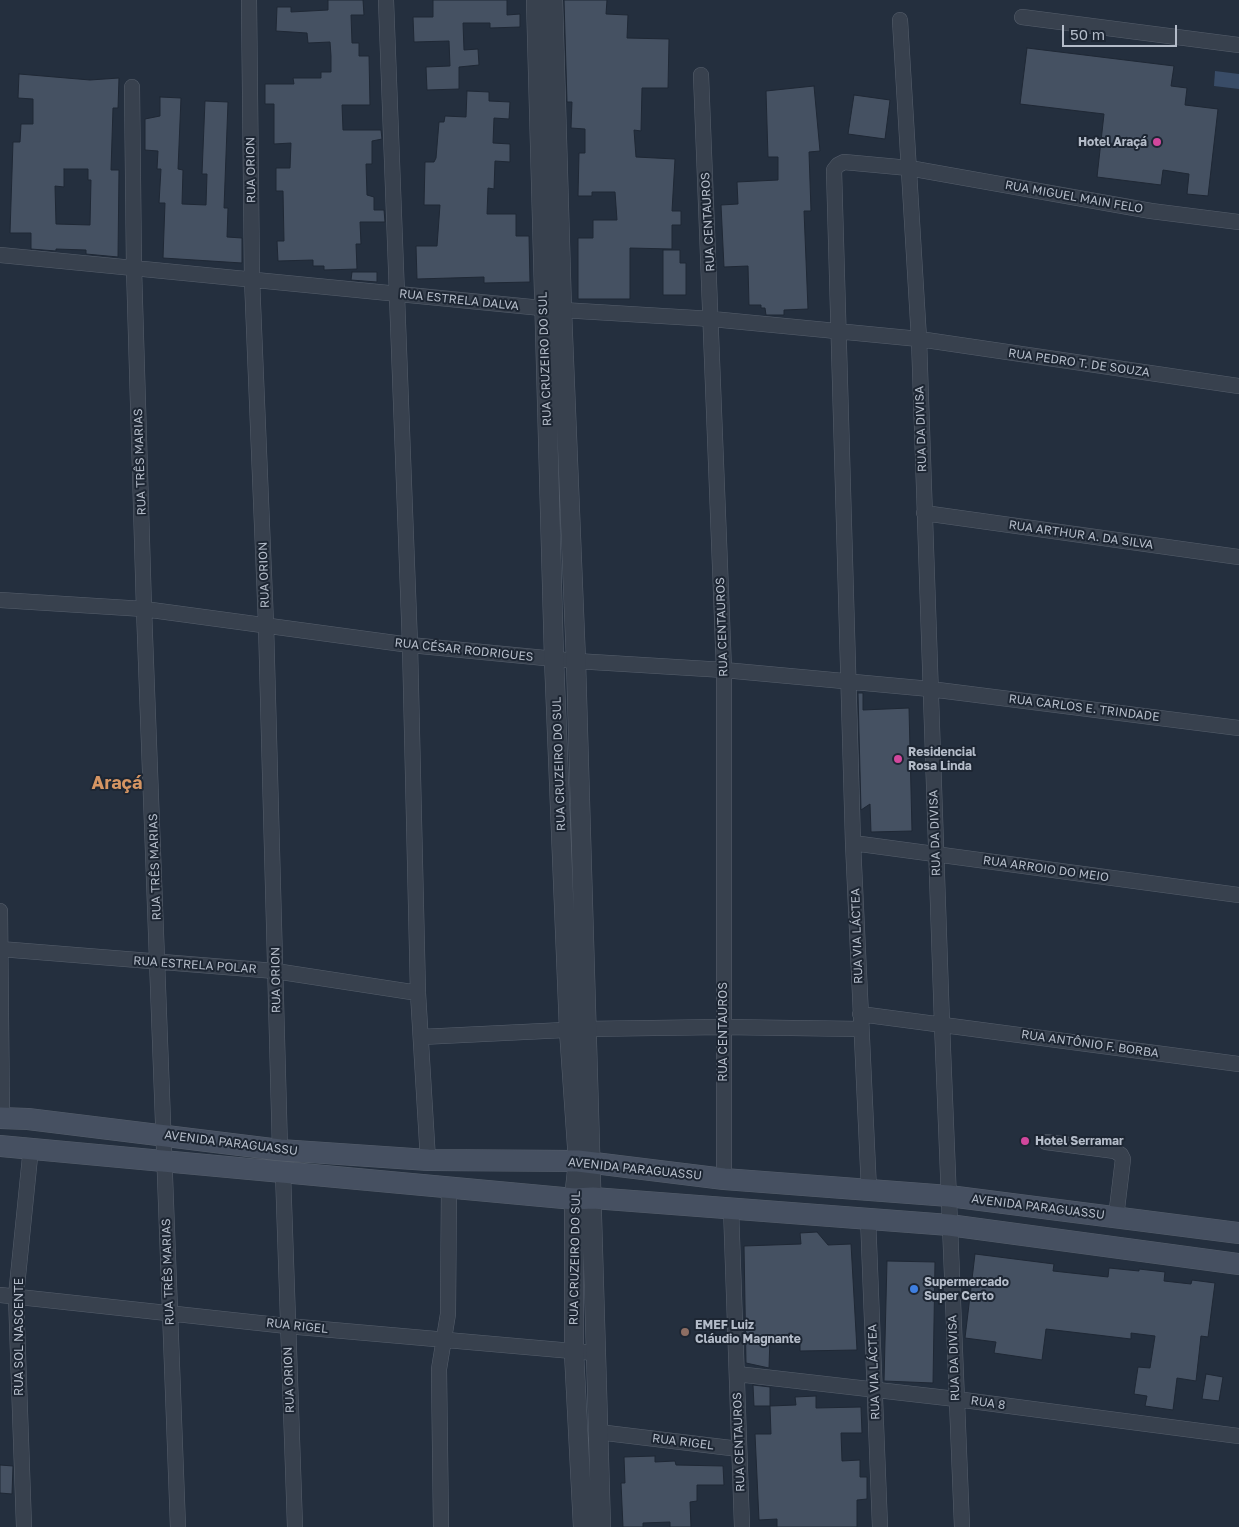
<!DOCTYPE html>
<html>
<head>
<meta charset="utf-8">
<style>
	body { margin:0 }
	#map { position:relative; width:1239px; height:1527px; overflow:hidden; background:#242f3e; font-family:"Golos Text",sans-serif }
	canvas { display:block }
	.scale { position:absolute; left:1062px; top:25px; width:115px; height:22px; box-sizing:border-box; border:2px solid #b4bcc9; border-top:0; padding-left:6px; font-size:15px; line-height:18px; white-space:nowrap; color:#b4bcc9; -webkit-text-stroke:4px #1d2633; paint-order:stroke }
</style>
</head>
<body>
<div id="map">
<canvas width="1239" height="1527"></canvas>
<div class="scale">50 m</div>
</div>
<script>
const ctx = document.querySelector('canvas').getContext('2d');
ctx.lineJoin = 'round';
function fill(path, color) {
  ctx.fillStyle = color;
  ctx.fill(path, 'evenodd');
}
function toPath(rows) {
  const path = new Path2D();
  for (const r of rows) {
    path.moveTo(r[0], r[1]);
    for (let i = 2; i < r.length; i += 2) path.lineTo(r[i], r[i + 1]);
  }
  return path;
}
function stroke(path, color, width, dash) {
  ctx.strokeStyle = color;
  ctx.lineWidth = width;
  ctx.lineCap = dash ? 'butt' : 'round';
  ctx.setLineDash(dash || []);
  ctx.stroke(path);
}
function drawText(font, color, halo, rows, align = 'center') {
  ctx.font = font + ' "Golos Text",sans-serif';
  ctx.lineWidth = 4;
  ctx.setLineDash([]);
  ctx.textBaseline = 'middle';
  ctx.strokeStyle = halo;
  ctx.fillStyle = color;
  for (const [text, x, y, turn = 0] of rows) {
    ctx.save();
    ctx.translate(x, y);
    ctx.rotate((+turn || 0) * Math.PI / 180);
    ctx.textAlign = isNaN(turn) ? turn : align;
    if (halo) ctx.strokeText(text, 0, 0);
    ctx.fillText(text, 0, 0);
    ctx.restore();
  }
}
const water = toPath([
	[1215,71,1239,74,1239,89,1214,86]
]);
const building = toPath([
	[328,0,363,0,364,15,351,15,352,43,359,43,359,56,369,56,370,105,342,105,343,130,381,130,382,139,372,141,372,164,366,164,367,195,374,197,374,210,384,210,385,222,360,222,361,244,356,244,357,269,324,270,324,266,313,266,313,260,278,261,277,241,284,241,283,191,276,191,276,168,290,168,291,143,274,144,274,104,265,104,265,84,294,84,293,78,321,78,321,72,331,72,331,56,330,42,308,43,307,33,276,31,277,7,291,7,291,12,328,10,328,0],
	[433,0,507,0,507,15,520,14,520,27,490,28,490,23,463,23,464,50,478,49,479,65,459,67,459,89,427,90,426,67,450,66,449,41,414,42,413,17,433,17,433,0],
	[564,0,607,0,606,14,628,15,627,38,669,39,668,88,642,88,641,131,634,130,636,157,675,159,672,211,681,211,681,225,672,225,672,249,630,248,630,299,578,299,578,238,593,238,593,220,617,220,615,192,592,192,592,196,578,196,579,153,585,153,585,129,571,128,572,102,567,102,564,0],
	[1027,48,1174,66,1171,86,1187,88,1185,105,1218,109,1208,196,1187,194,1189,174,1163,170,1161,185,1097,177,1104,114,1020,104,1027,48],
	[19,74,90,80,119,78,118,108,113,108,111,170,119,170,118,257,86,254,86,250,56,249,56,251,31,249,31,233,10,233,13,142,20,142,21,124,33,124,33,99,18,98,19,74],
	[64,169,88,169,88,180,91,180,90,225,56,224,55,186,64,187,64,169],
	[814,86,820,151,809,152,811,211,804,211,808,309,784,310,784,315,766,315,765,308,761,308,761,305,749,305,748,266,724,267,721,205,738,204,737,182,778,180,778,157,768,157,766,91,814,86],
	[467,91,489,92,489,101,510,102,509,119,494,118,493,143,510,144,510,162,495,161,494,189,488,188,487,214,516,214,516,236,529,236,530,282,484,283,484,277,417,279,416,246,437,246,440,205,424,205,425,162,434,162,436,158,439,122,444,122,445,116,466,117,467,91],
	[854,95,890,100,885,139,848,134,854,95],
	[160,97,181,98,178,169,183,170,182,204,206,205,207,174,202,174,205,101,228,102,224,208,228,208,227,237,242,238,242,263,163,258,165,203,159,203,161,169,157,169,158,151,145,150,145,119,160,116,160,97],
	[663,250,680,250,680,263,686,263,686,295,663,295,663,250],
	[352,272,377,272,377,282,351,280,352,272],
	[858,693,863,693,863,710,909,708,912,831,871,832,870,804,861,810,858,693],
	[817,1232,828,1245,851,1244,857,1350,800,1351,800,1335,770,1336,769,1368,746,1363,744,1246,801,1244,800,1233,817,1232],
	[975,1254,1054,1264,1053,1271,1108,1277,1109,1268,1139,1271,1139,1269,1165,1272,1164,1281,1191,1284,1192,1280,1215,1283,1208,1337,1201,1336,1196,1381,1177,1378,1173,1410,1145,1406,1147,1396,1134,1394,1138,1367,1150,1368,1155,1336,1131,1333,1131,1339,1046,1329,1042,1360,994,1353,996,1342,965,1338,975,1254],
	[887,1261,935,1262,933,1383,884,1381,887,1261],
	[1206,1374,1223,1377,1219,1401,1202,1399,1206,1374],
	[753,1385,770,1387,770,1406,754,1406,753,1385],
	[816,1396,816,1408,861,1407,862,1433,841,1433,842,1461,860,1460,860,1477,867,1477,867,1499,857,1500,857,1527,777,1527,777,1519,759,1520,755,1434,771,1434,770,1406,796,1405,795,1397,816,1396],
	[655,1456,655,1462,675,1461,676,1465,723,1466,724,1485,697,1485,697,1501,690,1502,691,1527,670,1527,670,1522,643,1523,643,1527,623,1527,621,1483,625,1483,624,1457,655,1456],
	[0,1465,13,1466,12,1494,0,1493,0,1465]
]);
const minor = toPath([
	[249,0,252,279,266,624,280,1150],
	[386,0,410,645,418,993,428,1160],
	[1022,17,1239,45],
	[900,20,919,339,942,1024,962,1527],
	[701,75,724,670,724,1179],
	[132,87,134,268,144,609,178,1527],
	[0,255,562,310,712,319,919,339,1239,386],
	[924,513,1239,557],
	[0,600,144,609,410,645,576,661,724,670,930,689,1239,728],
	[853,843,1239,895],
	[0,911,2,1118],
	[0,949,275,971,418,993],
	[860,1014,1239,1064],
	[421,1037,585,1029,722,1027,861,1029],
	[1046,1142,1115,1151,1121,1155,1123,1159,1116,1217],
	[283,1173,295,1527],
	[869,1190,853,843,834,170,838,165,844,162,909,168,1151,211,1239,222],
	[731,1208,742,1527],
	[868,1217,880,1527],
	[0,1295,287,1326,595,1353],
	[737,1374,956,1399,1239,1436],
	[598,1432,739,1449],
	[24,1527,16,1296,31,1147],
	[441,1527,439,1369,448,1314,449,1186]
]);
const tertiary = toPath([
	[536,0,554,659,569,1030,578,1161,574,1199,574,1353,583,1527],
	[553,0,562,310,576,661,601,1527]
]);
const secondary = toPath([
	[0,1118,28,1119,280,1150,428,1160,578,1161,724,1179,949,1196,1239,1233],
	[0,1146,574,1199,593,1198,949,1225,1239,1264]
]);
const markers = [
	[1157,142,5,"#d1479c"],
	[898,759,5,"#d1479c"],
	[1025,1141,5,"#d1479c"],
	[914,1289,5,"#3f7fe0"],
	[685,1332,5,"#8d6e63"]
];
const poiNames = [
	["Hotel Araçá",1147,142,"right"],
	["Residencial",908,752],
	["Rosa Linda",908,766],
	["Hotel Serramar",1035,1141],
	["Supermercado",924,1282],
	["Super Certo",924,1296],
	["EMEF Luiz",695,1325],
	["Cláudio Magnante",695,1339]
];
const streetNames = [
	["RUA ORION",251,170,-91],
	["RUA MIGUEL MAIN FELO",1074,197,10],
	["RUA CENTAUROS",708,222,-93],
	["RUA ESTRELA DALVA",459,300,6],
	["RUA CRUZEIRO DO SUL",545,359,-92],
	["RUA PEDRO T. DE SOUZA",1079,363,8],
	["RUA DA DIVISA",921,429,-92],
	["RUA TRÊS MARIAS",140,462,-92],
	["RUA ARTHUR A. DA SILVA",1081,535,8],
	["RUA ORION",264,575,-92],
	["RUA CENTAUROS",722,627,-92],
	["RUA CÉSAR RODRIGUES",464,650,6],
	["RUA CARLOS E. TRINDADE",1084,708,7],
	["RUA CRUZEIRO DO SUL",559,764,-92],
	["RUA DA DIVISA",935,833,-92],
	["RUA TRÊS MARIAS",155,867,-92],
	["RUA ARROIO DO MEIO",1046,869,8],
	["RUA VIA LÁCTEA",857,936,-92],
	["RUA ESTRELA POLAR",195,965,4],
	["RUA ORION",276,980,-91],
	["RUA CENTAUROS",723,1032,-90],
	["RUA ANTÔNIO F. BORBA",1090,1044,8],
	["AVENIDA PARAGUASSU",231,1143,7],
	["AVENIDA PARAGUASSU",635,1169,6],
	["AVENIDA PARAGUASSU",1038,1207,7],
	["RUA CRUZEIRO DO SUL",575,1258,-89],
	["RUA TRÊS MARIAS",168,1272,-92],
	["RUA RIGEL",297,1326,6],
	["RUA SOL NASCENTE",19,1337,-90],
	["RUA DA DIVISA",954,1358,-92],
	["RUA VIA LÁCTEA",874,1372,-92],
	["RUA ORION",289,1380,-92],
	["RUA 8",988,1403,8],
	["RUA RIGEL",683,1442,7],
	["RUA CENTAUROS",739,1442,-92]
];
const districtNames = [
	["Araçá",117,783]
];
fill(water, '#394c67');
fill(building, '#455162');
stroke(building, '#1f2835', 1);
stroke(minor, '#565f6c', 16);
stroke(tertiary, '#565f6c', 20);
stroke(secondary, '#565f6c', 22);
stroke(minor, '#38414e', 15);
stroke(tertiary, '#38414e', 19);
stroke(secondary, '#465061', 21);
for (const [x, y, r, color] of markers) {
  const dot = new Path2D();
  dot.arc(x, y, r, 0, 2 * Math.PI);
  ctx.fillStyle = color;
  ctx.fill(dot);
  stroke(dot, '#1d2633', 2);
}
drawText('bold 12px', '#b4bcc9', '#1d2633', poiNames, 'left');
drawText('12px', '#b4bcc9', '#1d2633', streetNames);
drawText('bold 18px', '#d59563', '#1d2633', districtNames);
</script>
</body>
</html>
